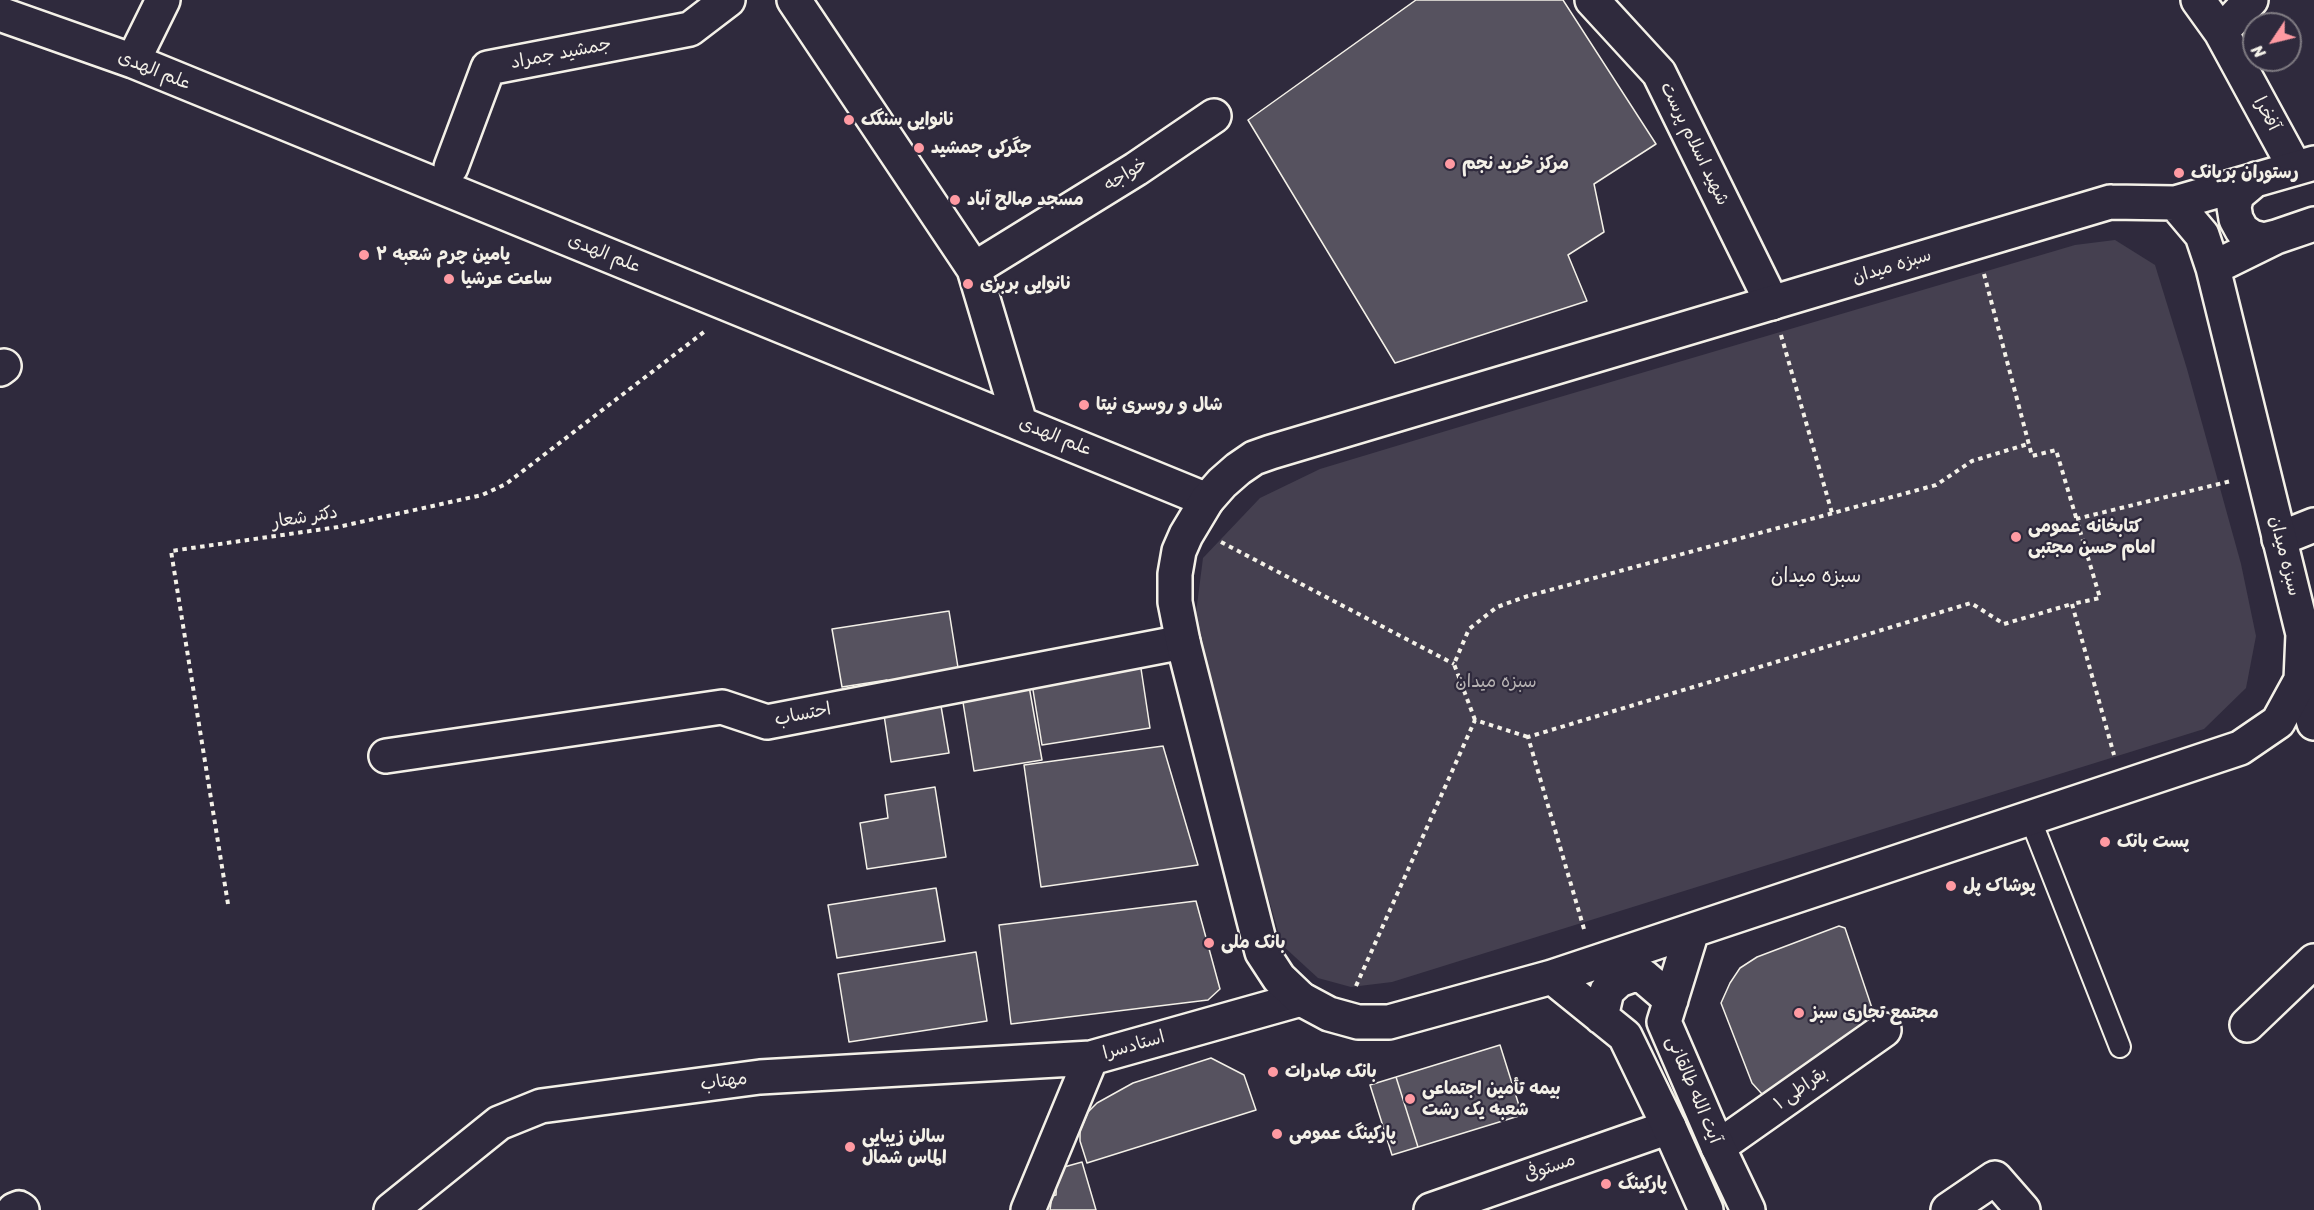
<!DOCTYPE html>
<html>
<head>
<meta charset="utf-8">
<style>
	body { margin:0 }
	#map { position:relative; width:2314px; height:1210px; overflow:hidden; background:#2f2a3d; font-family:Sriracha,sans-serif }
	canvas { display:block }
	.north { position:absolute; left:2242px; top:12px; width:60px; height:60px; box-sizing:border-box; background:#2f2a3d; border:2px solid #7e7a81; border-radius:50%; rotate:235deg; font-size:16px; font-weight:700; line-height:24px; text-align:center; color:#f4f1e8 }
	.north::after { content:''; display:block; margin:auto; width:21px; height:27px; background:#ff9aa2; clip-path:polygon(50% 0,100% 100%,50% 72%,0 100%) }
</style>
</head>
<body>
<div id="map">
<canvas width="2314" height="1210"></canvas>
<div class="north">N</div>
</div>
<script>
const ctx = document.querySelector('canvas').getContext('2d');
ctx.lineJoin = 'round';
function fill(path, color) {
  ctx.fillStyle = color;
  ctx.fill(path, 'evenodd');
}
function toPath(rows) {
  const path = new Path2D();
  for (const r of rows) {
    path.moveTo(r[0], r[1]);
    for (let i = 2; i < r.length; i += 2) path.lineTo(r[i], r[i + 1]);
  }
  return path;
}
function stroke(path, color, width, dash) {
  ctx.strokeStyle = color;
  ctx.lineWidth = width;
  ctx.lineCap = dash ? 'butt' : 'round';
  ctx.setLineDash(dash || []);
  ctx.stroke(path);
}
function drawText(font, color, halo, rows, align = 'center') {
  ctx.font = font + ' Sriracha,"Playpen Sans Arabic",sans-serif';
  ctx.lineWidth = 4.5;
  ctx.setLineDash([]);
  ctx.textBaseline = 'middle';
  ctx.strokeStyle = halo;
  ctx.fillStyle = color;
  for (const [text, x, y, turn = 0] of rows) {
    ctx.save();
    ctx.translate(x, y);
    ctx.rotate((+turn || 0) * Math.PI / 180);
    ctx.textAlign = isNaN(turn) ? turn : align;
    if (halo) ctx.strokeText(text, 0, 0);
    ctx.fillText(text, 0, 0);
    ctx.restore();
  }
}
const green = toPath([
	[2115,240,2155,265,2187,369,2241,564,2256,636,2246,688,2204,729,1392,982,1351,987,1318,978,1282,945,1206,681,1196,613,1203,558,1260,498,1320,469,1499,415,2075,245]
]);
const building = toPath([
	[1416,0,1563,0,1656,144,1594,184,1604,232,1568,255,1587,301,1395,363,1248,120,1416,0],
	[949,611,960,680,889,691,887,680,842,687,832,629,949,611],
	[1140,662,1150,728,1042,745,1031,678,1140,662],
	[1029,686,1042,760,974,771,962,696,1029,686],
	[941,706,949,753,891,762,884,715,941,706],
	[1163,746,1198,865,1041,887,1024,765,1163,746],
	[935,787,946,857,867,869,860,823,888,818,885,795,935,787],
	[936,888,945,941,837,958,828,905,936,888],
	[1196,901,1220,989,1208,1000,1011,1024,999,925,1196,901],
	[1839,926,1845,928,1877,1023,1784,1096,1762,1094,1752,1083,1721,1003,1730,983,1740,968,1757,957,1839,926],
	[976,952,987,1021,849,1042,838,974,976,952],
	[1500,1045,1522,1115,1418,1147,1396,1077,1500,1045],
	[1211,1058,1244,1075,1256,1110,1087,1163,1080,1141,1080,1131,1088,1112,1097,1103,1133,1083,1211,1058],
	[1396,1077,1418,1147,1392,1155,1370,1085,1396,1077],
	[1082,1162,1096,1210,1050,1210,1052,1196,1056,1195,1057,1169,1082,1162]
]);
const path = toPath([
	[1984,274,2032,456,2056,450,2100,598,2072,604,2114,755],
	[1781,335,1832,513],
	[2076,519,2231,481],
	[1221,542,1454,664],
	[1475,720,1454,664,1469,629,1497,607,1528,596,1936,485,1972,461,2028,444],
	[228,904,171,551,338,527,482,495,506,484,704,332],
	[1584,929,1528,737,1971,603,2004,624,2072,604],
	[1356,986,1475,720,1528,737]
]);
const lane = toPath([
	[2030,818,2120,1047]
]);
const street = toPath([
	[794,0,974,269,1020,423],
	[1592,0,1659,73,1772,303],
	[2198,0,2221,32,2295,168],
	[0,14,133,61,1207,500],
	[2221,32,2251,0],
	[133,61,163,0],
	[451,167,488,68,690,29,728,0],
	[974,269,1136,169,1214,116],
	[0,369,4,366],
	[386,756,722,707,767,722,1183,642],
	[2247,1025,2314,961],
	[1718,1147,1884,1030],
	[14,1210,19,1208,22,1210],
	[391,1210,499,1123,541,1106,760,1077,1091,1058],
	[1028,1210,1091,1058,1301,999],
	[1431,1210,1669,1127],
	[1948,1210,1995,1178,2023,1210]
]);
const secondary = toPath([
	[2279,539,2314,525],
	[2301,680,2314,723]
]);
const primary = toPath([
	[2256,179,2237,195,2234,207,2236,219,2242,230,2252,237,2264,240,2276,237],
	[2110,202,2175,203,2202,235,2213,268,2303,634,2301,680,2278,722,2240,748,2123,787,1552,977,1389,1022,1358,1022,1329,1014,1301,999,1279,978,1262,952,1183,642,1175,602,1175,574,1179,551,1186,535,1207,500,1222,483,1238,469,1254,458,1271,452,2110,202],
	[2175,203,2314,163],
	[2213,268,2276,237,2314,224],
	[1692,931,1664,1022,1718,1147,1748,1210],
	[1552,977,1625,1036,1669,1127,1706,1210],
	[1601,1017,1607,991,1619,980,1633,975,1643,976,1671,1000]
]);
const markers = [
	[849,120,6,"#ff9aa2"],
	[919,148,6,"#ff9aa2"],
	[1450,164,6,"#ff9aa2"],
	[2179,173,6,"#ff9aa2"],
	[955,200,6,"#ff9aa2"],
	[364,255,6,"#ff9aa2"],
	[449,279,6,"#ff9aa2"],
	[968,284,6,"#ff9aa2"],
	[1084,405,6,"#ff9aa2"],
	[2016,537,6,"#ff9aa2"],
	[2105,842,6,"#ff9aa2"],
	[1951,886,6,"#ff9aa2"],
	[1209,943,6,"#ff9aa2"],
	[1799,1013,6,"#ff9aa2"],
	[1273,1072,6,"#ff9aa2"],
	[1410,1099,6,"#ff9aa2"],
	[1277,1134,6,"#ff9aa2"],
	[850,1147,6,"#ff9aa2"],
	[1606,1184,6,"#ff9aa2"]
];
const streetNames = [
	["جمشید جمراد",561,54,-11],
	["علم الهدی",154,71,22],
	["آفخرا",2266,114,62],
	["شهید اسلام پرست",1694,144,64],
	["خواجه",1126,175,-32],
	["علم الهدی",604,254,22],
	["سبزه میدان",1892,267,-17],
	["علم الهدی",1055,437,22],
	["دکتر شعار",305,518,-9],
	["سبزه میدان",2284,556,76],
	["احتساب",803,715,-11],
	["استادسرا",1134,1046,-16],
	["مهتاب",724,1082,-8],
	["بقراطی ۱",1801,1089,-35],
	["آیت الله طالقانی",1693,1090,67],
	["مستوفی",1550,1168,-19]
];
const poiNames = [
	["نانوایی سنگک",861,120],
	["جگرکی جمشید",931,148],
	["مرکز خرید نجم",1462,164],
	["رستوران بریانک",2191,173],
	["مسجد صالح آباد",967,200],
	["یامین چرم شعبه ۲",376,255],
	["ساعت عرشیا",461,279],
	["نانوایی بربری",980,284],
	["شال و روسری نیتا",1096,405],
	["کتابخانه عمومی",2028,527],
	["امام حسن مجتبی",2028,548],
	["پست بانک",2117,842],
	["پوشاک پل",1963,886],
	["بانک ملی",1221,943],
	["مجتمع تجاری سبز",1811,1013],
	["بانک صادرات",1285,1072],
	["بیمه تأمین اجتماعی",1422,1089],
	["شعبه یک رشت",1422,1110],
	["پارکینگ عمومی",1289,1134],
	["سالن زیبایی",862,1137],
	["الماس شمال",862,1158],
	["پارکینگ",1618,1184]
];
const parkNames = [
	["سبزه میدان",1496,682]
];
const neighbourhoodNames = [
	["سبزه میدان",1816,577]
];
fill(green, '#454050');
fill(building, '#56525f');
stroke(building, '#f4f1e8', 1.5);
stroke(lane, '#f4f1e8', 24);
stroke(street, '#f4f1e8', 38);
stroke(secondary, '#f4f1e8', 38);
stroke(primary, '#f4f1e8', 38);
stroke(path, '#f4f1e8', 4, [4.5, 4.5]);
stroke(lane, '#2f2a3d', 20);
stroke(street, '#2f2a3d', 33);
stroke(secondary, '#2f2a3d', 33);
stroke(primary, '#2f2a3d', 33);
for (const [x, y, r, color] of markers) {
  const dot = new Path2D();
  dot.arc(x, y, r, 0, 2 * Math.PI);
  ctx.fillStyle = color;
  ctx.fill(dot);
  stroke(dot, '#2f2a3d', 2);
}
drawText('18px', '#f4f1e8', '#2f2a3d', streetNames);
drawText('bold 18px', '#f4f1e8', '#2f2a3d', poiNames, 'left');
drawText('18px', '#b7b3b3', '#2f2a3d', parkNames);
drawText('20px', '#f4f1e8', '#2f2a3d', neighbourhoodNames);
</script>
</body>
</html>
